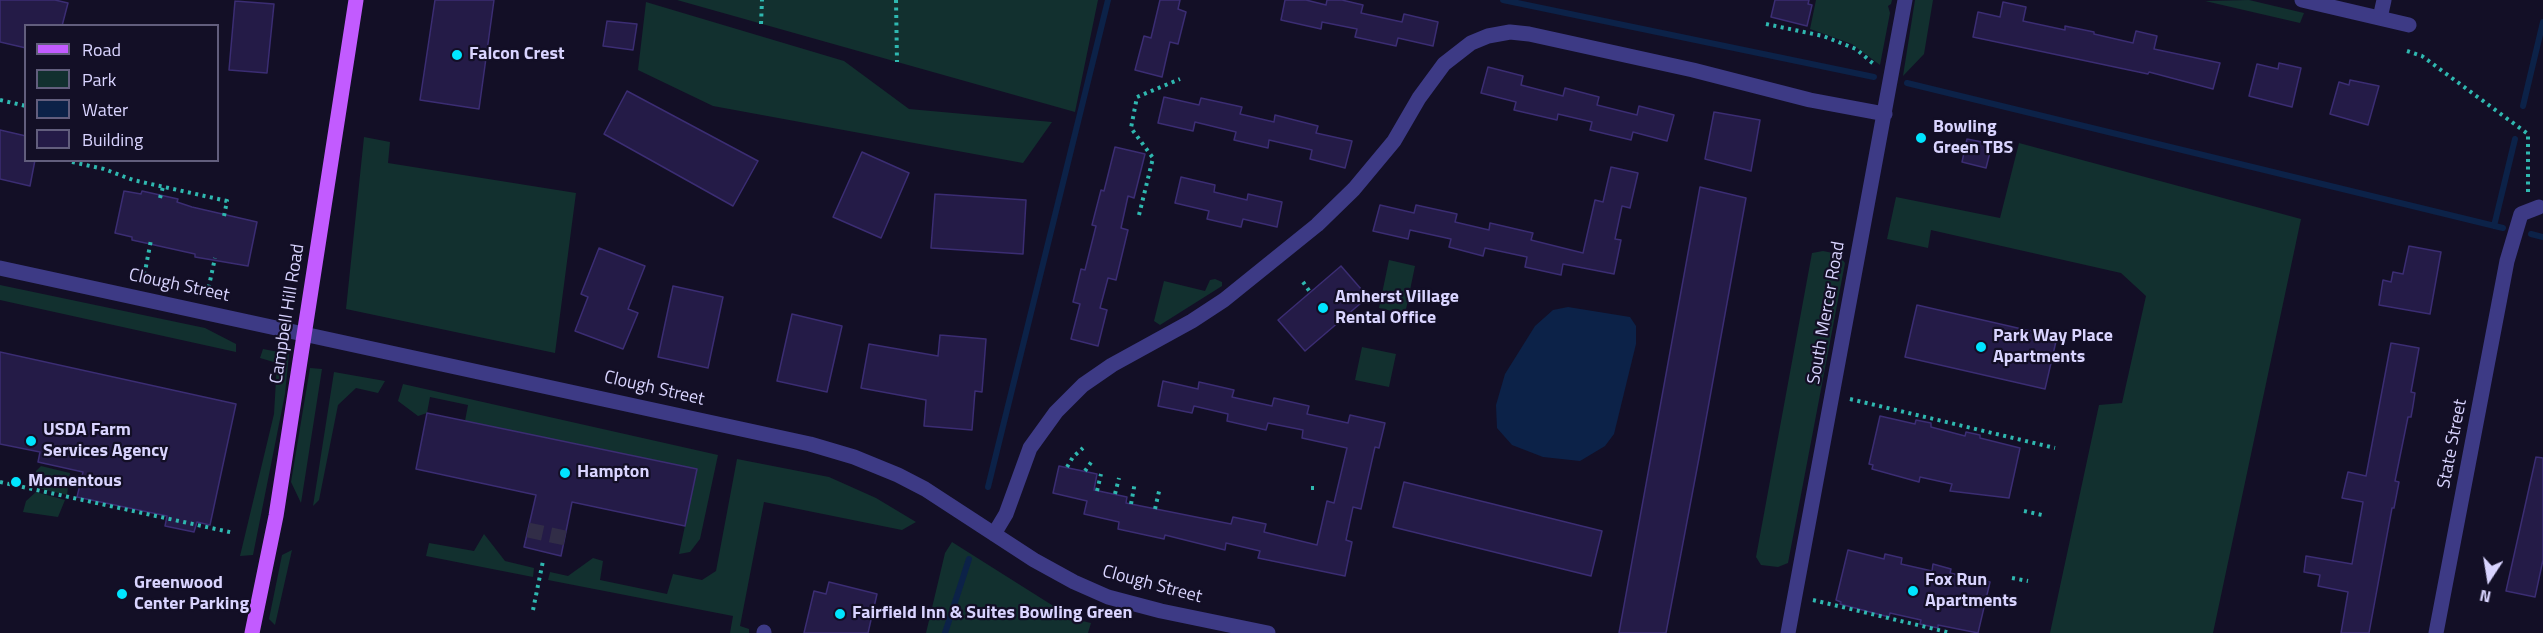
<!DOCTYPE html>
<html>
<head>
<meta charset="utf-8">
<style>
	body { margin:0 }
	#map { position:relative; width:2543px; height:633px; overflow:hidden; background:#130f26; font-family:"Titillium Web",sans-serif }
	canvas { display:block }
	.legend { position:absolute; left:24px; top:24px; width:195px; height:138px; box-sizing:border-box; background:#130f26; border:2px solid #625e7d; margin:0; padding:8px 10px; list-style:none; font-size:18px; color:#d9d4ff }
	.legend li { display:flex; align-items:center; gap:12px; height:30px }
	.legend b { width:30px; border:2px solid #625e7d }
	.north { position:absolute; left:2459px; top:549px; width:60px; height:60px; -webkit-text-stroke:4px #130f26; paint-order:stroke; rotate:192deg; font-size:16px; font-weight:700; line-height:24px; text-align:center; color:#d9d4ff }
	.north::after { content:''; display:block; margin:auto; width:21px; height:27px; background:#d9d4ff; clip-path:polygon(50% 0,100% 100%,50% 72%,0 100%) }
</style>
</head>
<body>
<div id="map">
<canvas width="2543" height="633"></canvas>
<ul class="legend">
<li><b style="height:8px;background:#c25bff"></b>Road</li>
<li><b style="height:16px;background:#12302f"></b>Park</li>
<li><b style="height:16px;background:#0c2248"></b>Water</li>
<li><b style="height:16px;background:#241b47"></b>Building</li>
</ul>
<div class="north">N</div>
</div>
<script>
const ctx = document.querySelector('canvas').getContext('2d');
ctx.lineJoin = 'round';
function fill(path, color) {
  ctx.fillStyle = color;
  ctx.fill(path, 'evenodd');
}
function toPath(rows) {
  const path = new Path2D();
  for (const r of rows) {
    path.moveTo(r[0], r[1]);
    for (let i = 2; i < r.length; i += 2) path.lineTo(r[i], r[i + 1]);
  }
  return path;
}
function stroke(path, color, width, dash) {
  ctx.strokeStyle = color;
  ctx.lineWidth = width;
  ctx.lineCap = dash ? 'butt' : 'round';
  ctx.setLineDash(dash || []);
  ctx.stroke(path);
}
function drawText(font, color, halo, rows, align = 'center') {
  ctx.font = font + ' "Titillium Web",sans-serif';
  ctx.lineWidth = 4.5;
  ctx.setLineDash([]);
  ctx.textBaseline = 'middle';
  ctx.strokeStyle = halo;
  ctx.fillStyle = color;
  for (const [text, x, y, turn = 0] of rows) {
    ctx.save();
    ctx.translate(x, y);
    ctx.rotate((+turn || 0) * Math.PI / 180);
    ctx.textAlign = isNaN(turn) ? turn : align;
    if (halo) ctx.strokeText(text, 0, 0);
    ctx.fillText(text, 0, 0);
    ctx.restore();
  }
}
const green = toPath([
	[677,0,1098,0,1075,112],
	[1816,0,1892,0,1891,4,1888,6,1890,13,1880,65,1852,44,1810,29],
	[1915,0,1933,0,1924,54,1903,76],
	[2249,0,2304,13,2300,23,2205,1],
	[646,2,844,61,909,109,1052,122,1023,163,713,106,638,70],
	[364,137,390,142,388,163,576,193,555,353,346,309],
	[2019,143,2301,219,2213,633,2050,633,2099,405,2122,403,2146,296,2121,273,1931,230,1928,248,1887,239,1896,197,2000,218],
	[1823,251,1838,254,1845,263,1788,563,1778,567,1761,565,1756,557,1812,253],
	[1389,260,1415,266,1405,314,1379,308],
	[1215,279,1222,282,1222,286,1160,325,1154,321,1164,281,1205,291,1210,280],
	[0,285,205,328,236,344,236,352,0,300],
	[1362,347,1396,354,1389,387,1355,380],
	[263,349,289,354,285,394,253,555,240,556,274,414,277,363,260,358],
	[310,368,322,369,301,503,291,482],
	[334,372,385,381,378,393,356,388,338,405,319,500,313,506],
	[403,384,718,455,700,539,690,552,679,554,697,469,465,421,468,405,430,397,427,413,418,416,398,401],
	[737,459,829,477,876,498,916,522,902,530,764,502,740,626,749,629,749,633,730,633,733,616,548,580,550,572,568,576,593,558,603,561,600,580,667,594,673,574,702,580,716,571],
	[41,466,70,473,67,495,38,488,36,471],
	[36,492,65,500,58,517,23,512,26,501],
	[484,534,505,561,534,568,533,577,426,556,429,543,474,551],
	[952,542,1074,619,1091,623,1088,633,926,633,945,553],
	[292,550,275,625,269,619,282,555]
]);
const water = toPath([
	[1568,307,1630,317,1636,326,1636,344,1614,434,1605,446,1580,461,1543,457,1512,445,1497,428,1496,405,1505,374,1535,326,1553,310]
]);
const stream = toPath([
	[1503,0,1874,77],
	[1907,83,2503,228],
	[2523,106,2543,22],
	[2494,226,2515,139],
	[2531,234,2543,237],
	[988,487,1108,0],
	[945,633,969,559]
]);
const building = toPath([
	[0,0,55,0,68,3,62,26,26,26,26,48,0,42,0,0],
	[435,0,494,0,479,109,420,100,435,0],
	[1160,0,1180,0,1178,9,1186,12,1178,44,1170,42,1162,77,1135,70,1144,36,1151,38,1160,0],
	[1285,0,1306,0,1326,5,1327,0,1342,0,1363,5,1361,13,1402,22,1404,14,1438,22,1433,46,1398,38,1396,46,1355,37,1357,29,1322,22,1321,29,1281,20,1285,0],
	[1775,0,1809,0,1808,4,1812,5,1807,26,1771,17,1775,0],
	[235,1,274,4,267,73,229,70,235,1],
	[2003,2,2026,7,2023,21,2065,30,2065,26,2094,32,2094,34,2133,43,2136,31,2157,36,2154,49,2220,63,2213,89,2149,72,2148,74,1973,37,1978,12,2000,17,2003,2],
	[607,21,637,24,633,50,603,46,607,21],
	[2279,63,2301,68,2292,107,2249,96,2257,64,2278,69,2279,63],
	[1488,67,1523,76,1521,85,1563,96,1565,88,1599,97,1597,105,1637,115,1639,106,1674,115,1667,141,1633,132,1631,140,1590,130,1592,122,1558,114,1557,120,1514,110,1516,102,1481,93,1488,67],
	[2350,80,2379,86,2368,125,2330,114,2339,82,2349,85,2350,80],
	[627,91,758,161,733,206,604,134,627,91],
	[1164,97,1199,105,1201,98,1242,107,1240,114,1274,122,1275,115,1318,126,1316,133,1352,141,1345,168,1310,159,1312,150,1269,140,1268,148,1234,140,1236,132,1195,122,1193,131,1158,123,1164,97],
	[1714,112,1760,120,1751,171,1705,159,1714,112],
	[0,130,26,136,26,160,35,160,30,186,0,179,0,130],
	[1967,139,1992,144,1986,168,1962,162,1967,139],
	[1115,147,1145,154,1134,198,1128,196,1121,228,1128,230,1116,280,1108,278,1100,308,1107,310,1098,346,1071,339,1080,304,1073,302,1081,269,1085,270,1096,226,1092,225,1101,190,1104,191,1115,147],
	[862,152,909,173,881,238,833,217,862,152],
	[1611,167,1638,173,1630,208,1622,206,1615,239,1621,240,1614,274,1563,264,1561,275,1525,267,1527,257,1485,248,1483,256,1449,247,1451,239,1410,230,1408,239,1373,231,1380,205,1414,213,1416,205,1457,214,1455,222,1489,230,1490,223,1533,233,1531,240,1583,253,1595,200,1603,202,1611,167],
	[1181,177,1215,185,1214,192,1247,200,1248,194,1282,202,1277,227,1243,219,1241,227,1207,219,1209,211,1175,203,1181,177],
	[1700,187,1746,198,1699,458,1666,633,1619,633,1700,187],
	[124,191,141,194,142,191,178,199,177,202,192,207,257,222,248,266,195,257,195,254,132,240,132,237,115,233,124,191],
	[935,194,1026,200,1023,254,931,248,935,194],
	[2409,246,2441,252,2430,314,2379,305,2383,280,2391,282,2393,272,2403,274,2409,246],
	[599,248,645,266,628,309,638,313,623,349,575,331,588,297,581,294,599,248],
	[1341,266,1368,297,1305,351,1278,320,1341,266],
	[673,286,723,297,708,368,658,357,673,286],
	[1917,305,2057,337,2045,389,1905,357,1917,305],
	[792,314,842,326,827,392,777,381,792,314],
	[940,335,986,339,982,392,975,391,972,430,924,426,926,400,861,388,869,344,938,356,940,335],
	[2391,343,2419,348,2411,392,2415,393,2413,406,2411,417,2408,417,2395,481,2399,482,2394,508,2392,508,2369,633,2341,633,2348,592,2318,586,2320,575,2304,572,2306,556,2352,564,2363,502,2342,498,2348,472,2366,476,2391,343],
	[0,352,236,404,210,525,197,522,194,532,165,526,167,516,77,497,83,472,38,462,40,452,0,444,0,352],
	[1163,381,1198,389,1199,382,1234,390,1232,397,1272,406,1274,398,1309,406,1307,414,1348,423,1350,415,1385,423,1379,448,1375,447,1361,509,1353,507,1346,540,1352,542,1345,576,1258,558,1260,551,1226,543,1225,550,1165,535,1164,539,1118,529,1119,522,1084,514,1087,501,1053,493,1059,466,1097,474,1094,490,1127,497,1126,503,1231,524,1233,517,1266,524,1264,532,1317,545,1327,501,1334,503,1347,448,1302,438,1303,430,1268,423,1266,430,1227,421,1228,414,1194,406,1192,413,1158,406,1163,381],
	[427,413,697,469,685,526,572,502,561,556,524,547,536,495,416,469,427,413],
	[1880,416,1915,424,1916,420,1931,423,1931,427,1965,436,1966,432,1980,435,1980,438,2020,448,2009,498,1950,491,1952,484,1920,477,1919,482,1872,469,1873,465,1869,464,1880,416],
	[2536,457,2543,458,2543,560,2535,597,2506,591,2536,457],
	[1404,482,1602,531,1591,576,1393,527,1404,482],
	[1848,550,1884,559,1885,554,1902,558,1901,564,1932,571,1933,564,1951,569,1950,573,1990,582,1978,633,1938,625,1938,628,1920,624,1921,620,1890,613,1889,617,1840,604,1841,602,1836,600,1848,550],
	[829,582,877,594,868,633,804,633,814,591,826,594,829,582]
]);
const minorTunnel = toPath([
	[528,530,565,538]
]);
const path = toPath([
	[896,0,897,62],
	[761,24,762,0],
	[1766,24,1823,36,1856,49,1876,66],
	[2407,51,2422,56,2528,134,2528,195],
	[0,100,26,106],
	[72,162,104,169,133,180,227,201,224,216],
	[160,198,163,187],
	[1139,215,1153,158,1131,128,1137,97,1180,79],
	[143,282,151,240],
	[1303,282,1310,292],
	[207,295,215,258],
	[1850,399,2055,448],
	[1067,467,1073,457,1083,448],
	[1085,471,1092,461],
	[0,482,234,533],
	[1311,488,1314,488],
	[1097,491,1101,474],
	[1115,494,1119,478],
	[1131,504,1135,482],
	[1155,509,1160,487],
	[2024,511,2042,515],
	[2012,578,2028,581],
	[1813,600,1951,633],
	[533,610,543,561]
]);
const minor = toPath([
	[2302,0,2409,25],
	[2380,18,2384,0],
	[0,268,810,444,854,457,898,475,925,489,1034,560,1074,582,1108,597,1161,611,1268,633],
	[994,534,1006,514,1030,448,1056,412,1083,385,1112,365,1192,321,1224,300,1317,225,1354,189,1394,141,1419,98,1444,64,1471,43,1488,36,1510,32,1529,34,1693,70,1810,100,1885,114],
	[764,633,764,632],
	[1788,633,1905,0],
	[2436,633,2507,261,2521,214,2539,207]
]);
const major = toPath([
	[252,633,276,516,356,0]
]);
const markers = [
	[457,55,6,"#00e5ff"],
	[1921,138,6,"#00e5ff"],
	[1323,308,6,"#00e5ff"],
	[1981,347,6,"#00e5ff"],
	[31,441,6,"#00e5ff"],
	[565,473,6,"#00e5ff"],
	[16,482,6,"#00e5ff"],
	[1913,591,6,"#00e5ff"],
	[122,594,6,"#00e5ff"],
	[840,614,6,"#00e5ff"]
];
const poiNames = [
	["Falcon Crest",469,55],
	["Bowling",1933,128],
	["Green TBS",1933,149],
	["Amherst Village",1335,298],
	["Rental Office",1335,319],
	["Park Way Place",1993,337],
	["Apartments",1993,358],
	["USDA Farm",43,431],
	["Services Agency",43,452],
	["Hampton",577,473],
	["Momentous",28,482],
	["Fox Run",1925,581],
	["Apartments",1925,602],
	["Greenwood",134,584],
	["Center Parking",134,605],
	["Fairfield Inn & Suites Bowling Green",852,614]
];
const streetNames = [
	["Clough Street",179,286,12],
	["South Mercer Road",1827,313,-80],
	["Campbell Hill Road",288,314,-81],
	["Clough Street",654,389,13],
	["State Street",2453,444,-79],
	["Clough Street",1152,585,15]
];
fill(green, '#12302f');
fill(water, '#0c2248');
stroke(stream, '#0c2248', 6);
fill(building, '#241b47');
stroke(building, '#3b2d73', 1.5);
stroke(minorTunnel, '#312d47', 15, [15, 8]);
stroke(path, '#2fb8b0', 4, [3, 4.5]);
stroke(minor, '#3d3a85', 15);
stroke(major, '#c25bff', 15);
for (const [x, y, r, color] of markers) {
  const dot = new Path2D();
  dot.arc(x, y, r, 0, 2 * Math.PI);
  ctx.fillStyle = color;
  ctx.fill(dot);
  stroke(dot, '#130f26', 2);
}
drawText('bold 18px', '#d9d4ff', '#130f26', poiNames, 'left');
drawText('18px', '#d9d4ff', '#130f26', streetNames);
</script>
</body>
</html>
